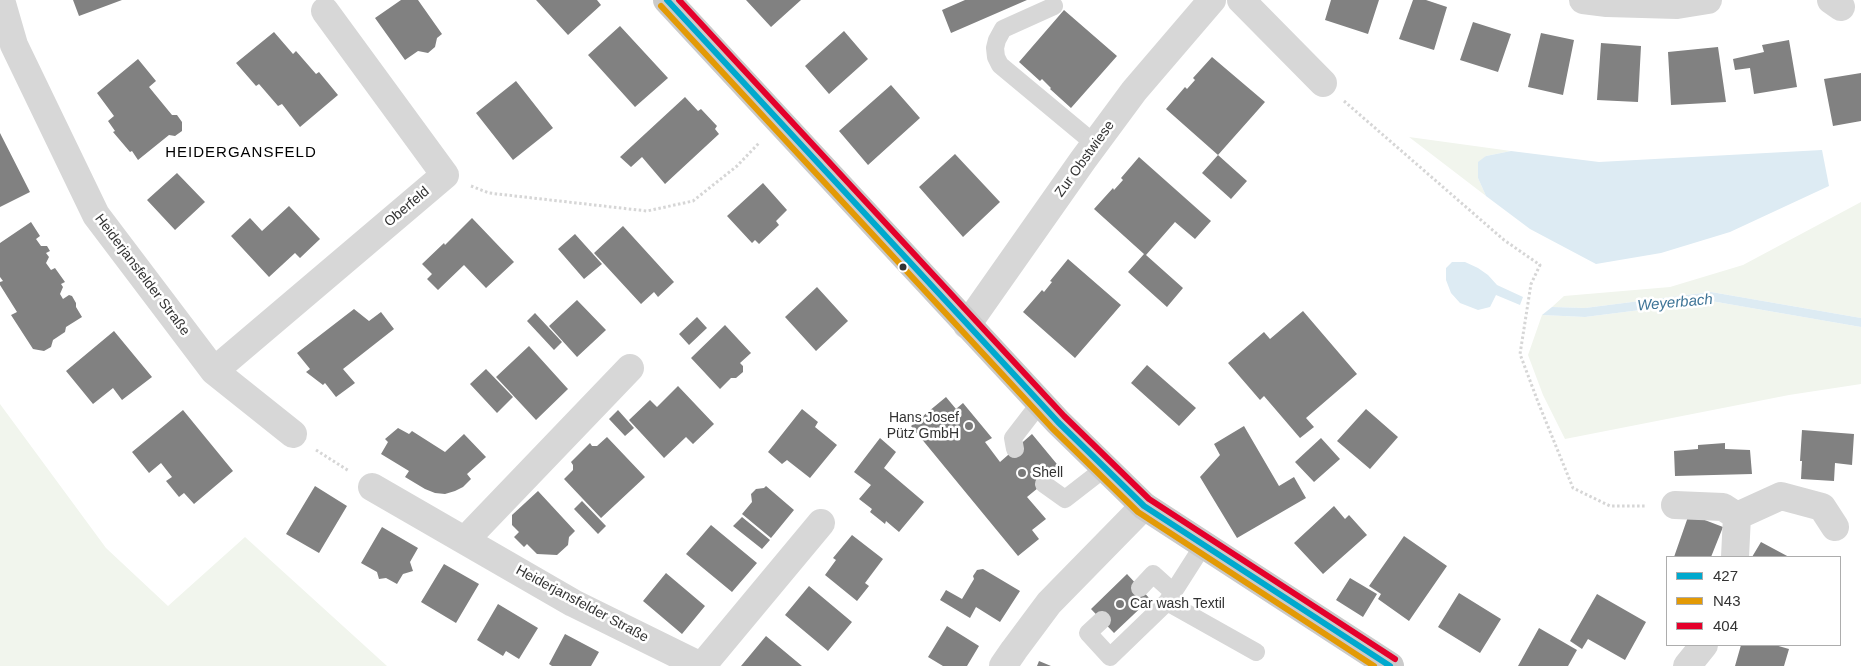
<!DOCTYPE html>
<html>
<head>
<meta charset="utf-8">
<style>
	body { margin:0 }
	#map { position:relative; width:1861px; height:666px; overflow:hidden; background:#fff; font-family:Helvetica,sans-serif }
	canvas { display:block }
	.legend { position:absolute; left:1666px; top:556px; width:175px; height:90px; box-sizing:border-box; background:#fff; border:1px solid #adadad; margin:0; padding:6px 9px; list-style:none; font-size:15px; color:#333 }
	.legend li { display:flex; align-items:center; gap:10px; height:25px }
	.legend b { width:25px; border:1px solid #adadad }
</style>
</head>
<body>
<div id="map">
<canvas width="1861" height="666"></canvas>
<ul class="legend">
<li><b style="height:6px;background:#00a9ce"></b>427</li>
<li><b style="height:6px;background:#e39a05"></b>N43</li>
<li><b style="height:6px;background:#e4002b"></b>404</li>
</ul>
</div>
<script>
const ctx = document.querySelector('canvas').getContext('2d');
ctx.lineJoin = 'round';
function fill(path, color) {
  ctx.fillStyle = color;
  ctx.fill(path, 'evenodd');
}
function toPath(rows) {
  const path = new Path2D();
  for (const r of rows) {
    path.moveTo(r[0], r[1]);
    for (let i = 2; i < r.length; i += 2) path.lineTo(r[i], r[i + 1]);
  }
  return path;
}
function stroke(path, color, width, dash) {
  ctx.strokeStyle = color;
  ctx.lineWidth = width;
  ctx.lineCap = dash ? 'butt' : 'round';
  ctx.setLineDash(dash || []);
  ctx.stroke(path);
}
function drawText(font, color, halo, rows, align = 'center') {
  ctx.font = font + ' Helvetica,sans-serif';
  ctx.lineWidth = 5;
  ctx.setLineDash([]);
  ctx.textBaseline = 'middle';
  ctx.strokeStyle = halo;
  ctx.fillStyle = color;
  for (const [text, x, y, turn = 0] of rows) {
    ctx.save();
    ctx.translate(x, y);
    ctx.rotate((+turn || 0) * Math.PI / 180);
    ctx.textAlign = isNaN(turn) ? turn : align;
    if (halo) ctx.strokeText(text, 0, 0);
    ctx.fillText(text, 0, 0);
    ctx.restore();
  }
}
const green = toPath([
	[1409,137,1511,151,1486,156,1478,178,1486,196],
	[1861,202,1861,318,1711,292,1585,308,1552,307,1564,296,1670,287,1743,265],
	[1711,301,1861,327,1861,384,1789,395,1565,439,1543,395,1528,355,1542,315,1585,317],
	[0,404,106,548,168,606,245,537,387,666,0,666]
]);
const water = toPath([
	[1822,150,1829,186,1730,232,1661,253,1596,264,1530,229,1486,196,1478,178,1478,162,1486,156,1511,151,1599,162],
	[1452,262,1465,262,1478,268,1488,275,1497,285,1523,297,1520,305,1496,295,1490,307,1478,310,1460,303,1451,293,1446,280,1446,268],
	[1711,292,1861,318,1861,327,1711,301,1585,317,1542,315,1552,307,1585,308]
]);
const building = toPath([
	[73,0,122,0,79,16],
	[401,0,418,0,442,34,437,38,435,47,428,53,418,51,405,60,375,18],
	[536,0,597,0,601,5,568,35],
	[746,0,801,0,771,27],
	[965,0,1027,0,951,33,942,10],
	[1331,0,1379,0,1368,34,1325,20],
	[1413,0,1426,0,1447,7,1434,50,1399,39],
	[1064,10,1117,56,1071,108,1050,89,1051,88,1042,79,1040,81,1019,62],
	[1473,22,1511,34,1498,72,1460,60],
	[620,26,668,78,635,107,588,55],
	[844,31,868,59,829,94,805,66],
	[274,32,293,54,296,51,316,74,319,72,338,95,300,127,282,104,278,106,259,84,256,86,236,63],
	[1541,33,1574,40,1563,95,1528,87],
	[1789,40,1797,87,1754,94,1750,68,1735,70,1733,59,1764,52,1762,45],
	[1601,43,1641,46,1638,102,1597,100],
	[1718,47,1726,102,1671,105,1668,52],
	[1212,57,1265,102,1218,155,1166,109,1185,87,1187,89,1195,80,1193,78],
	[138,59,156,81,149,87,172,115,177,115,182,122,182,131,175,136,169,135,138,160,132,151,130,152,113,132,115,131,108,121,114,116,97,93],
	[1861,73,1861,121,1833,126,1824,79],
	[516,81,553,128,513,160,476,113],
	[891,85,920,118,868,165,839,131],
	[685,97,698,111,701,109,717,126,715,129,719,134,665,184,642,157,631,167,620,157],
	[0,133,30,192,0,207],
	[955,154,1000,202,963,237,919,187],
	[1218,155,1247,181,1231,199,1202,173],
	[1139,157,1211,221,1195,239,1175,222,1146,255,1183,288,1167,307,1128,272,1144,254,1094,209,1113,188,1114,190,1123,180,1121,178],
	[177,173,205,202,175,230,147,200],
	[763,183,787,210,776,221,779,225,759,244,755,240,752,243,727,216],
	[289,206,320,239,300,258,295,253,269,277,231,236,250,218,262,231],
	[472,218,514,262,486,288,464,265,438,290,427,279,432,274,422,264,444,243,445,245],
	[31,222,40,236,36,239,41,246,47,246,50,251,46,253,49,257,46,263,51,270,55,268,65,282,61,284,63,287,60,294,63,299,69,295,72,296,76,303,76,307,82,317,66,327,65,332,53,340,51,347,44,351,33,349,11,315,17,312,0,285,0,282,3,281,0,277,0,243],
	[623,226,674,282,658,297,654,292,641,304,594,253],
	[575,234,602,264,584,279,558,249],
	[1068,259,1121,305,1075,358,1023,312,1042,290,1044,292,1052,282,1050,281],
	[817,287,848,321,816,351,785,317],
	[577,300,606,330,577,357,549,326],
	[354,309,369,321,381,312,394,329,343,369,355,383,336,397,325,383,323,385,306,372,310,369,297,353],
	[1303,311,1357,374,1306,418,1314,427,1300,438,1264,396,1260,400,1228,363,1264,332,1270,339],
	[535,313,562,342,554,350,527,321],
	[697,317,707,328,689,345,679,334],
	[725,325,751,353,740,363,743,366,743,372,736,378,731,378,720,389,691,358],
	[114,331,152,377,122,400,113,388,93,404,66,371],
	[529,346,568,389,536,420,496,377],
	[1147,365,1196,408,1179,426,1131,383],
	[486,369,513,397,497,413,470,384],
	[678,386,714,424,693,444,686,437,664,458,629,420,650,400,657,407],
	[946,397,956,409,963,403,992,438,985,442,1000,462,1032,434,1061,469,1027,497,1046,519,1032,530,1039,539,1018,556,911,426],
	[802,409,818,422,815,427,837,445,810,478,787,460,782,464,768,452],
	[1366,409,1398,437,1370,469,1337,441],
	[183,410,233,471,194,504,184,493,179,497,166,481,172,477,161,463,149,473,132,452],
	[618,410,634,428,625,436,609,419],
	[1244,426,1279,486,1294,477,1306,498,1237,538,1200,477,1220,455,1214,444],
	[398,428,409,434,412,431,445,452,464,434,486,457,467,474,471,479,463,487,455,491,445,494,435,493,425,489,405,477,409,471,381,454,388,442,385,439],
	[1802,430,1854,434,1852,465,1835,463,1834,481,1801,479,1802,461,1800,461],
	[607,437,645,477,601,518,564,479,573,470,573,465,571,462,590,443,592,446,597,446],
	[880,438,896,452,884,468,924,502,899,532,886,521,885,524,870,512,872,509,859,499,871,485,854,472],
	[1321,438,1340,459,1314,482,1295,462],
	[1725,443,1725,449,1750,450,1752,474,1675,476,1674,451,1698,449,1698,445],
	[315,486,347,506,319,553,286,534],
	[766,486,794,510,771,538,742,514,752,502,751,494,756,489,764,488],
	[538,491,575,531,569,537,568,545,557,555,537,554,527,544,524,547,514,537,519,532,512,525,512,515],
	[582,501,606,526,598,534,574,509],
	[1334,506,1345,519,1349,515,1367,535,1323,574,1294,543],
	[1689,514,1723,527,1711,557,1674,557],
	[742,517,770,540,762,549,733,526],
	[711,525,757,563,732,592,686,554],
	[382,527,418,548,410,562,413,571,403,574,397,584,386,578,379,579,377,572,361,563],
	[852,535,883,559,865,583,869,586,857,601,825,575,836,560,833,558],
	[1404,536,1447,566,1409,621,1378,599,1381,594,1369,586],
	[1761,542,1789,557,1752,557],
	[444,564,479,584,456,623,421,602],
	[983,569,1020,591,1000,622,976,607,970,618,940,600,946,590,962,599,974,579,973,576,977,570],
	[666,573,705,606,682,634,643,601],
	[1127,574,1150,599,1114,633,1091,609],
	[1350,578,1377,594,1363,617,1336,600],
	[809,586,852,622,828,651,785,615],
	[1459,593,1501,619,1480,653,1438,627],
	[1597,594,1646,622,1625,660,1588,639,1582,649,1570,641],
	[498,604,538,628,519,659,506,651,503,656,477,640],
	[947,626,979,646,967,666,943,666,928,657],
	[1539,628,1577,650,1568,666,1518,666],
	[565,634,599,652,591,666,552,666,549,664],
	[766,636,802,666,741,666],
	[1741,645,1775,645,1789,649,1784,666,1735,666],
	[1039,661,1051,666,1037,666]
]);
const path = toPath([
	[1344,101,1504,240,1540,265,1531,284,1520,354,1538,402,1573,488,1610,506,1647,506],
	[471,186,489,193,647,211,693,201,737,166,759,143],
	[316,450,349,471]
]);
const service = toPath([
	[1054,6,1003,29,997,40,995,48,996,57,1000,65,1006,70,1095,144],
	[1015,449,1013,438,1040,403],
	[1044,484,1065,499,1105,468],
	[1140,588,1153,574,1173,592],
	[1167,602,1256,652],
	[1102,620,1088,633,1110,657,1167,602,1204,544]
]);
const minor = toPath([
	[1,0,14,45,96,215,214,371,293,434],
	[1241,0,1323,83],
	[1583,0,1607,3,1677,5,1708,0],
	[1831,0,1841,7],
	[967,325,1083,160,1134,91,1212,0],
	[214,371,445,175,325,11],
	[372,487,573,603,701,666],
	[1675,505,1723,507,1737,516,1735,557],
	[1737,516,1781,496,1822,507,1835,527],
	[466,539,630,368],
	[702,666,821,523],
	[1003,666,1014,650,1049,603,1144,506],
	[1687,666,1704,645]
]);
const primary = toPath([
	[667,0,1058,422,1144,506,1390,666]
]);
const bus1 = toPath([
	[667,0,1058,422,1144,506,1390,666]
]);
const bus2 = toPath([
	[661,6,1052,428,1138,512,1374,666]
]);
const bus3 = toPath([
	[679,0,1064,416,1149,499,1395,659]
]);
const markers = [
	[903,267,4.5,"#333"],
	[969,426,5,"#7a7a7a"],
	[1022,473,5,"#7a7a7a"],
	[1120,604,5,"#7a7a7a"]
];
const streetNames = [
	["Zur Obstwiese",1085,159,-54],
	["Oberfeld",407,207,-40],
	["Heiderjansfelder Straße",142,275,53],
	["Heiderjansfelder Straße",582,604,28]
];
const poiNames = [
	["Hans Josef",959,418,"right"],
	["Pütz GmbH",959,434,"right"],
	["Shell",1032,473],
	["Car wash Textil",1130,604]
];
const neighbourhoodNames = [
	["HEIDERGANSFELD",241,153]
];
const waterNames = [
	["Weyerbach",1675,303,-5]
];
fill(green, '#f1f5ed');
fill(water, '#ddebf3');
fill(building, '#818181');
stroke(path, '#d6d6d6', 3, [2.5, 2.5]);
stroke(service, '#d7d7d7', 18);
stroke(minor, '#d7d7d7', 28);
stroke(primary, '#cacaca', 28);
stroke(bus1, '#00a9ce', 6);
stroke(bus2, '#e39a05', 6);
stroke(bus3, '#e4002b', 6);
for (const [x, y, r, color] of markers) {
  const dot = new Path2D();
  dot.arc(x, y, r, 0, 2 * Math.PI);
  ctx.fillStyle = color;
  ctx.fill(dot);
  stroke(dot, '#fff', 2);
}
drawText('14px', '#333', '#fff', streetNames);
drawText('14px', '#333', '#fff', poiNames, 'left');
ctx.letterSpacing = '1px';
drawText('15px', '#000', '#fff', neighbourhoodNames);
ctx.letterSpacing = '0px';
drawText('italic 15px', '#3f7597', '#fff', waterNames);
</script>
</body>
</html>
